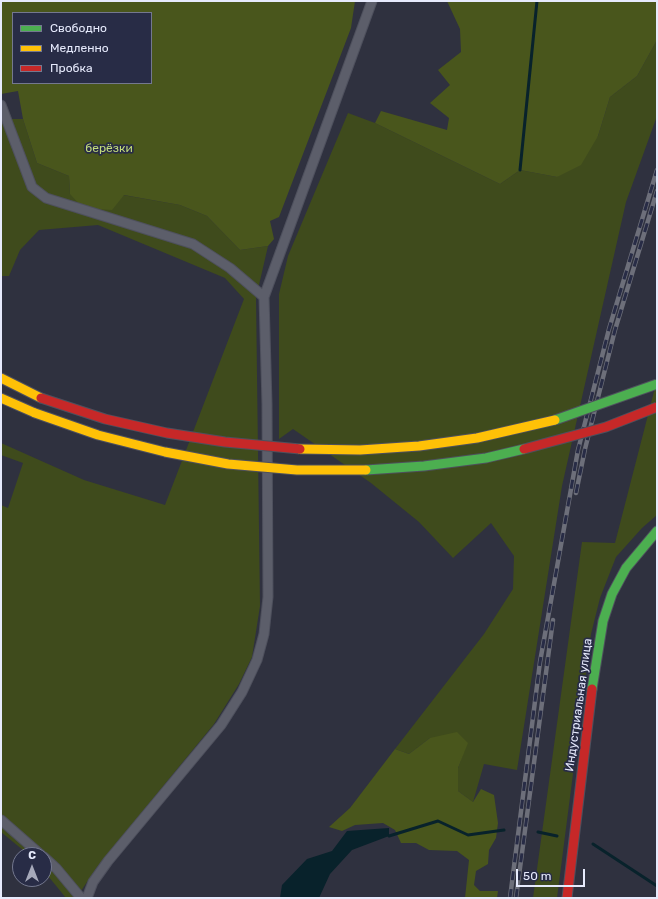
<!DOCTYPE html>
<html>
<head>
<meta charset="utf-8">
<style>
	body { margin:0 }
	#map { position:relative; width:658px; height:899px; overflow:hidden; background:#2f313f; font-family:Rubik,sans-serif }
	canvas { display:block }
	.frame { position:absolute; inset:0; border:2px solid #e6eafc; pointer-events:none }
	.legend { position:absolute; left:12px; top:12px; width:140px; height:72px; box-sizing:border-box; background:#282c46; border:1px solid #74788f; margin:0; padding:5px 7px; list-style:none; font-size:12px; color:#e6eafc }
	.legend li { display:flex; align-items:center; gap:8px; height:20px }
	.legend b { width:20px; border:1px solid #74788f }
	.north { position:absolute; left:12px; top:847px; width:40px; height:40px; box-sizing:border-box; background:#282c46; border:1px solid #74788f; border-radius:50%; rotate:0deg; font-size:11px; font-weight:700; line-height:16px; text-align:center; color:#e6eafc }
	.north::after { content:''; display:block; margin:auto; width:14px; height:18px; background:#a6a9ba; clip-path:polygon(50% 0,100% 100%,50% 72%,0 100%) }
	.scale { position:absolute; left:516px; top:869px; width:69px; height:18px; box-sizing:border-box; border:2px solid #e6eafc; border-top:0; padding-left:5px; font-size:12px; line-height:14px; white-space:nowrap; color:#e6eafc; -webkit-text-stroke:3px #282c46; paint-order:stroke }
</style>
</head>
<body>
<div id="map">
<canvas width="658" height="899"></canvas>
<div class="frame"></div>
<ul class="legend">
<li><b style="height:5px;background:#4caf50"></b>Свободно</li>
<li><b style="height:5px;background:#ffc107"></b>Медленно</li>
<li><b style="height:5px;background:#c62828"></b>Пробка</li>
</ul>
<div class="north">С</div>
<div class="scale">50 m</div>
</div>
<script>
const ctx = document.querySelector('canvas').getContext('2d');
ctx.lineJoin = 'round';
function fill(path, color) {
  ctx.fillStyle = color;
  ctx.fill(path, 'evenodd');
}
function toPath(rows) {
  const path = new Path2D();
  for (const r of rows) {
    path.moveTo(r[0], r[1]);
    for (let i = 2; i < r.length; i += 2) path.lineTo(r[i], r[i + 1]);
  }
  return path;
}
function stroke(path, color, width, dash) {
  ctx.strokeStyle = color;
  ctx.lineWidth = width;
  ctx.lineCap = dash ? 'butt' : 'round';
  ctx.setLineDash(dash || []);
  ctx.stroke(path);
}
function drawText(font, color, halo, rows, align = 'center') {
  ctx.font = font + ' Rubik,sans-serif';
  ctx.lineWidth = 3.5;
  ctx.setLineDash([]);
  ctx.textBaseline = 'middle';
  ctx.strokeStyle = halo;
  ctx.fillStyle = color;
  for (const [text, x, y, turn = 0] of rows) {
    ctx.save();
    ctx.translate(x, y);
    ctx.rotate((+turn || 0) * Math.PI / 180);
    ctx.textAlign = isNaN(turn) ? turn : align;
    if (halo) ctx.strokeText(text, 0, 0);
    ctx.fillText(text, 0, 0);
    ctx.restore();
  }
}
const green = toPath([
	[657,40,657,116,626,202,562,486,517,770,484,764,473,802,458,791,458,768,467,743,430,738,409,754,395,749,484,634,513,589,514,556,491,523,453,558,419,522,371,483,293,429,279,439,279,294,288,256,348,113,375,123,500,184,520,170,557,177,598,136,610,97,637,76],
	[4,119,23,119,37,163,69,176,70,194,123,195,180,205,207,216,240,250,268,246,256,298,260,606,252,657,239,684,214,724,97,867,81,891,82,898,66,898,44,871,44,855,29,855,1,832,1,505,8,508,23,463,1,455,1,443,84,480,165,505,244,299,225,278,98,225,39,230,20,250,9,276,1,276,1,120],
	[657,380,657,515,642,528,616,557,600,598,591,634,557,898,533,898,582,542,615,543]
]);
const forest = toPath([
	[1,1,355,1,351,28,279,217,270,221,274,239,268,246,240,250,207,216,180,205,124,195,112,210,83,208,70,194,69,176,37,163,23,119,18,91,1,94],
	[13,13,151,13,151,83,13,83],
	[447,1,657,1,657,40,637,76,610,97,598,136,581,165,557,177,520,170,500,184,375,123,381,111,447,130,449,118,430,103,450,85,438,70,461,52,460,29],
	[457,732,468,743,458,768,458,791,473,802,481,789,494,795,498,823,496,838,489,850,488,864,476,871,474,885,480,891,498,891,497,898,465,898,469,860,457,851,429,850,416,843,401,843,395,830,383,823,355,825,342,831,329,827,350,808,395,749,409,754,430,738]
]);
const water = toPath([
	[389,828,389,836,352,850,330,874,319,898,280,898,282,885,307,859,332,851,347,831]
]);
const stream = toPath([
	[520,170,537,1],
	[538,832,557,836],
	[389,836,438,821,468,835,504,830],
	[593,844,657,886]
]);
const street = toPath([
	[1,105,32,187,46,198,193,244,230,268,264,297],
	[1,820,41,855],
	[44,857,56,868,81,898],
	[87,898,93,882,108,861,221,725,242,692,257,660,264,634,268,597,267,404,264,297,372,1]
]);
const fast = toPath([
	[592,689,603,621,612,594,626,568,657,531]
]);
const slow = toPath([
	[1,378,41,398],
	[1,398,35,413]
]);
const jam = toPath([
	[567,898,592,689]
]);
const rail = toPath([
	[576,493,585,449,615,330,657,191],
	[510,898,540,662,578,450,609,329,657,170],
	[516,898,553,620]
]);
const fastBridge = toPath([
	[555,420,657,384],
	[366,470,424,466,486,458,524,449]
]);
const slowBridge = toPath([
	[35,413,98,435,165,452,228,464,297,470,366,470],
	[300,449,360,450,419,446,477,438,555,420]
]);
const jamBridge = toPath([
	[41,398,105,419,167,433,225,442,300,449],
	[524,449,606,427,657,407]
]);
const parkNames = [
	["берёзки",109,149]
];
const streetNames = [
	["Индустриальная улица",579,705,-82]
];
fill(green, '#3f4b1c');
fill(forest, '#49561c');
fill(water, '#08222b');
stroke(stream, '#08222b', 3);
stroke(street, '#4e505d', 11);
stroke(fast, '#4e505d', 11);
stroke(slow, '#4e505d', 11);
stroke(jam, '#4e505d', 11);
stroke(street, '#5c5e6a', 9);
stroke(fast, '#4caf50', 9);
stroke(slow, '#ffc107', 9);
stroke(jam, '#c62828', 9);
stroke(rail, '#6d6f7a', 4.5);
stroke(rail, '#282c46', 3, [9]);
stroke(fastBridge, '#4e505d', 11, []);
stroke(slowBridge, '#4e505d', 11, []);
stroke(jamBridge, '#4e505d', 11, []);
stroke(fastBridge, '#4caf50', 9);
stroke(slowBridge, '#ffc107', 9);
stroke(jamBridge, '#c62828', 9);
drawText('12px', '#c2db7b', '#282c46', parkNames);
drawText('12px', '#e6eafc', '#282c46', streetNames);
</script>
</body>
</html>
